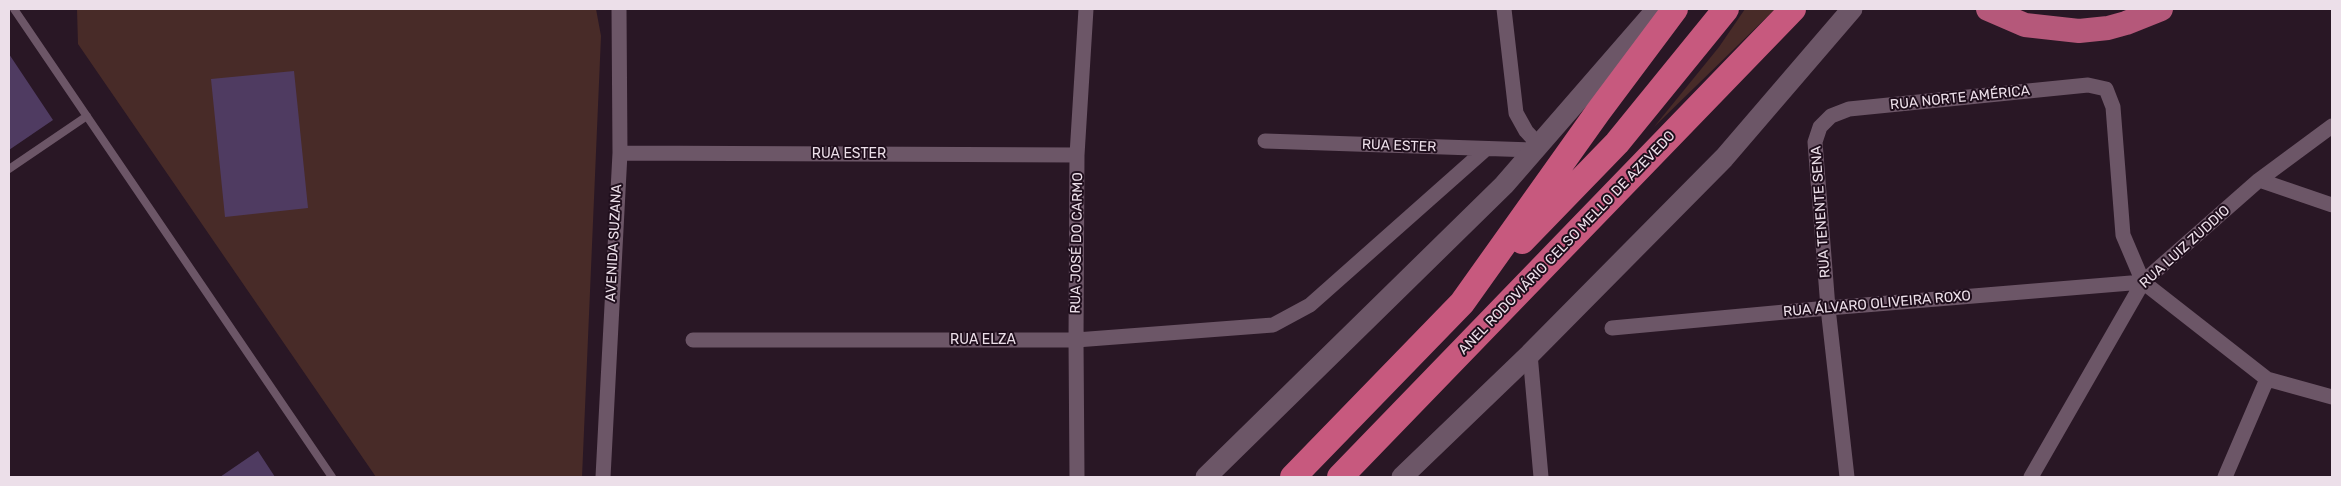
<!DOCTYPE html>
<html>
<head>
<meta charset="utf-8">
<style>
	body { margin:0 }
	#map { position:relative; width:2341px; height:486px; overflow:hidden; background:#291725; font-family:Rubik,sans-serif }
	canvas { display:block }
	.frame { position:absolute; inset:0; border:10px solid #ecdfe9; pointer-events:none }
</style>
</head>
<body>
<div id="map">
<canvas width="2341" height="486"></canvas>
<div class="frame"></div>
</div>
<script>
const ctx = document.querySelector('canvas').getContext('2d');
ctx.lineJoin = 'round';
function fill(path, color) {
  ctx.fillStyle = color;
  ctx.fill(path, 'evenodd');
}
function toPath(rows) {
  const path = new Path2D();
  for (const r of rows) {
    path.moveTo(r[0], r[1]);
    for (let i = 2; i < r.length; i += 2) path.lineTo(r[i], r[i + 1]);
  }
  return path;
}
function stroke(path, color, width, dash) {
  ctx.strokeStyle = color;
  ctx.lineWidth = width;
  ctx.lineCap = dash ? 'butt' : 'round';
  ctx.setLineDash(dash || []);
  ctx.stroke(path);
}
function drawText(font, color, halo, rows, align = 'center') {
  ctx.font = font + ' Rubik,sans-serif';
  ctx.lineWidth = 4;
  ctx.setLineDash([]);
  ctx.textBaseline = 'middle';
  ctx.strokeStyle = halo;
  ctx.fillStyle = color;
  for (const [text, x, y, turn = 0] of rows) {
    ctx.save();
    ctx.translate(x, y);
    ctx.rotate((+turn || 0) * Math.PI / 180);
    ctx.textAlign = isNaN(turn) ? turn : align;
    if (halo) ctx.strokeText(text, 0, 0);
    ctx.fillText(text, 0, 0);
    ctx.restore();
  }
}
const green = toPath([
	[77,9,596,9,601,36,582,477,376,477,78,44],
	[1745,9,1775,9,1654,127,1719,47]
]);
const building = toPath([
	[9,54,53,120,9,150],
	[294,71,308,208,225,217,211,79],
	[258,451,275,477,220,477]
]);
const service = toPath([
	[14,9,332,477],
	[9,169,87,116]
]);
const minor = toPath([
	[1504,9,1516,113,1526,131,1538,144],
	[1265,141,1533,150],
	[620,153,1077,155],
	[2259,180,2332,205],
	[1612,328,1828,308,2143,282],
	[693,340,1076,340,1273,325,1310,305,1486,149],
	[1530,354,1541,477],
	[2267,379,2332,397],
	[603,477,620,153,619,9],
	[1077,477,1076,340,1077,155,1086,9],
	[1847,477,1828,308,1815,142,1820,127,1831,116,1849,109,2088,85,2106,89,2113,107,2123,235,2143,282,2267,379,2225,477],
	[2031,477,2143,282,2259,180,2332,126]
]);
const secondary = toPath([
	[1206,477,1504,185,1657,9],
	[1402,477,1530,354,1724,158,1852,9]
]);
const trunk = toPath([
	[1988,9,2025,25,2079,31,2108,28,2126,23,2161,9]
]);
const motorway = toPath([
	[1522,241,1617,143,1726,9],
	[1293,477,1462,303,1598,112,1675,9],
	[1340,477,1793,9]
]);
const streetNames = [
	["RUA NORTE AMÉRICA",1960,98,-6],
	["RUA ESTER",1399,146,2],
	["RUA ESTER",849,154],
	["RUA TENENTE SENA",1821,212,-94],
	["AVENIDA SUZANA",614,243,-87],
	["RUA JOSÉ DO CARMO",1077,243,-89],
	["ANEL RODOVIÁRIO CELSO MELLO DE AZEVEDO",1567,243,-46],
	["RUA LUIZ ZUDDIO",2185,247,-42],
	["RUA ÁLVARO OLIVEIRA ROXO",1877,304,-5],
	["RUA ELZA",983,340]
];
fill(green, '#482b28');
fill(building, '#4f3b61');
stroke(service, '#6c5667', 8);
stroke(minor, '#6c5667', 15);
stroke(secondary, '#6c5667', 21);
stroke(trunk, '#b5587a', 24);
stroke(motorway, '#c7597e', 26);
drawText('14px', '#ecdfe9', '#1f0e1c', streetNames);
</script>
</body>
</html>
